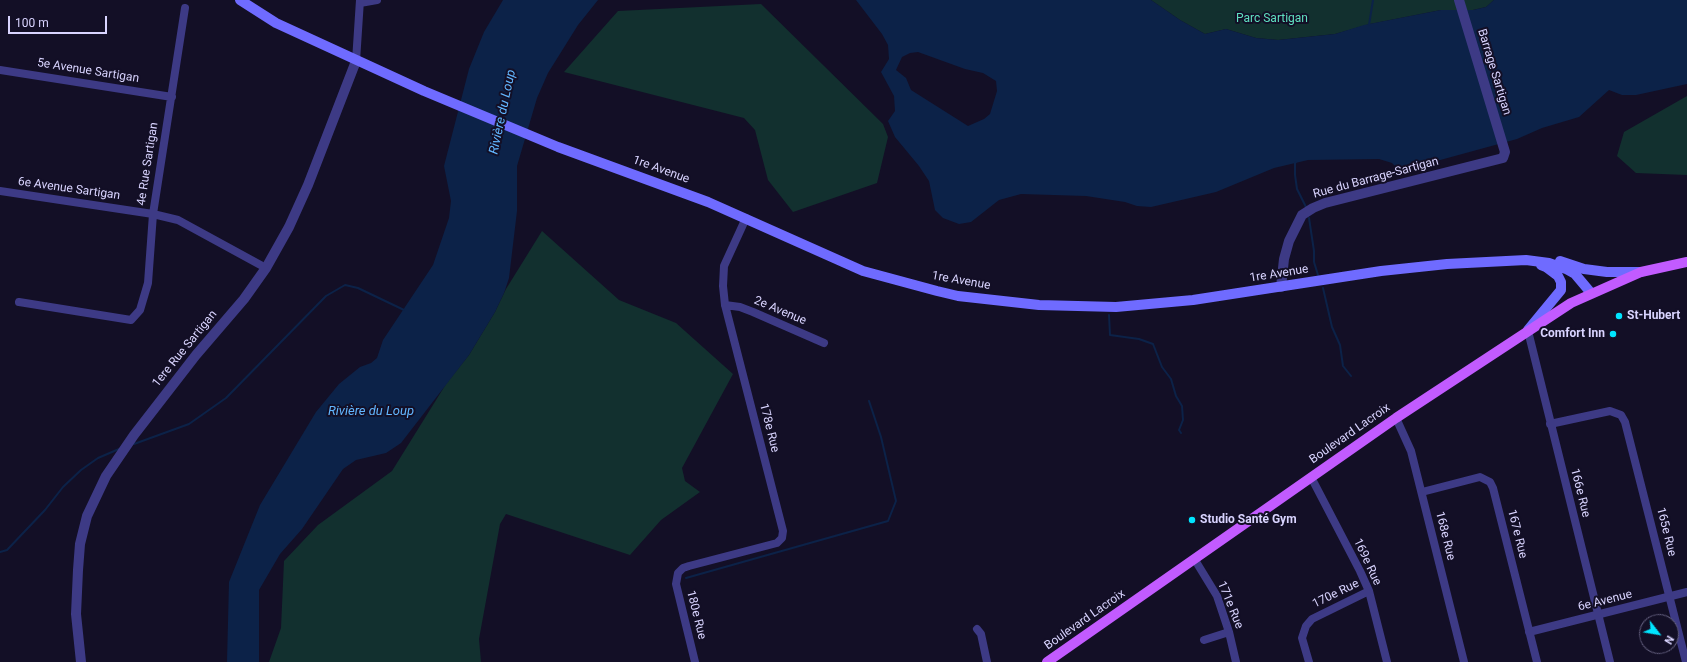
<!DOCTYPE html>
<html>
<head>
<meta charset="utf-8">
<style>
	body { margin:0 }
	#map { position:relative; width:1687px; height:662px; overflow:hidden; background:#130f26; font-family:Roboto,sans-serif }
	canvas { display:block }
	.north { position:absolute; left:1639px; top:614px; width:40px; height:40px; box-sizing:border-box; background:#130f26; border:1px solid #625e7d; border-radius:50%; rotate:121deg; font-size:11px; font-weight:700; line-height:16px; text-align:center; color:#d9d4ff }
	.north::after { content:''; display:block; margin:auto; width:14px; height:18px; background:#00e5ff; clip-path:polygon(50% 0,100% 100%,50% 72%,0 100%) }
	.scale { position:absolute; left:8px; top:16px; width:99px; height:18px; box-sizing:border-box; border:2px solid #d9d4ff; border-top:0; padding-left:5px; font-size:12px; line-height:14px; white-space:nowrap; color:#d9d4ff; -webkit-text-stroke:3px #130f26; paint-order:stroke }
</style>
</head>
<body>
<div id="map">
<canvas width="1687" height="662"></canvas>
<div class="north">N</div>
<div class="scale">100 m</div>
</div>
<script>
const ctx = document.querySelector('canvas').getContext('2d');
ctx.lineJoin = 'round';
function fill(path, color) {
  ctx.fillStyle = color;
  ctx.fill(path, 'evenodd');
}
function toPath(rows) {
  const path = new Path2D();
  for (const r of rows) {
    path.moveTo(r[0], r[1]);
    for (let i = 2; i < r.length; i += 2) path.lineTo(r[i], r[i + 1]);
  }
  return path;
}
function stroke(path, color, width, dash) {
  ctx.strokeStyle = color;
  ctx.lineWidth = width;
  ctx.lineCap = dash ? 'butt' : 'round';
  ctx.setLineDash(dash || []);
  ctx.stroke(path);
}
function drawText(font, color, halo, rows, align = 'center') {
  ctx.font = font + ' Roboto,sans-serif';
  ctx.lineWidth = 4;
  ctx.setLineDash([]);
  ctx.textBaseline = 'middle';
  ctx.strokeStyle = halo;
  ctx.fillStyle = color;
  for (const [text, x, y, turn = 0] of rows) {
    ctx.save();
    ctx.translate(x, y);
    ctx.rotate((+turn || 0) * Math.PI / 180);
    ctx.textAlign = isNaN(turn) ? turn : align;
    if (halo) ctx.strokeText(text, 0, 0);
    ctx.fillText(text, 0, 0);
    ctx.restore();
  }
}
const green = toPath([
	[1151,0,1494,0,1486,7,1473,10,1441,10,1370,24,1335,34,1278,40,1256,38,1226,29,1205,34,1180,20],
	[761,4,883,124,888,137,877,183,793,212,768,180,755,130,744,118,564,72,618,11],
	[1687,96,1687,175,1636,173,1617,156,1624,132],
	[542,231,619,300,676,323,733,374,682,468,685,481,700,492,661,520,630,555,506,514,500,524,479,639,481,662,269,662,281,628,284,561,318,525,392,471,446,384,469,355,495,312,506,289]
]);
const water = toPath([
	[503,0,598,0,578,25,548,73,537,98,517,166,517,211,509,278,504,293,495,312,469,355,401,443,386,453,356,460,343,469,302,529,280,554,259,590,259,662,227,662,229,582,260,505,316,412,339,384,360,367,371,363,377,358,383,340,433,265,449,218,451,201,444,166,469,69,484,32],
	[856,0,1151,0,1180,20,1205,34,1226,29,1256,38,1278,40,1335,34,1364,25,1441,10,1473,10,1486,7,1494,0,1687,0,1687,84,1636,95,1622,95,1609,90,1579,117,1542,128,1517,139,1400,171,1392,163,1379,159,1308,160,1274,168,1216,192,1151,207,1137,206,1125,202,1086,196,1021,194,999,200,971,222,959,224,943,218,935,210,929,181,919,166,895,137,888,121,895,111,894,96,881,72,889,59,888,45,882,34],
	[918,52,965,69,983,73,996,81,997,91,990,114,984,119,968,126,911,90,906,78,896,70,902,57,910,53]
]);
const stream = toPath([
	[1369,25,1373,0],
	[1296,162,1295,163,1295,175,1297,189,1306,207],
	[1309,218,1314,251,1314,262,1318,275],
	[1323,288,1332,327,1340,345,1343,366,1351,376],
	[1109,315,1110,335,1139,339,1153,344,1162,367,1171,379,1176,396,1182,406,1183,420,1179,430,1181,433],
	[134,444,189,424,226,398,326,296,345,285,358,288,404,310],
	[0,552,7,550,45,510,63,487,81,470,98,458,119,449],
	[686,578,888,521,896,501,881,437,869,401]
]);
const minor = toPath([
	[360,3,377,0],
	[356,61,360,0],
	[0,70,172,97],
	[0,191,153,214,178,220,266,268],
	[19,302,131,320,140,310,148,283,153,214,185,8],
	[725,305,740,307,753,312,824,343],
	[1528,331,1610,662],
	[1396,418,1411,451,1464,662],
	[1550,424,1610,411,1621,415,1625,422,1686,662],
	[1311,477,1360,571,1369,591,1387,662],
	[1422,492,1480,477,1490,482,1493,488,1537,662],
	[1195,560,1217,596,1229,632,1236,662],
	[977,629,981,634,987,662],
	[1529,632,1687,592],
	[1204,640,1229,632],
	[695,662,676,584,678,573,683,568,689,566,777,543,782,538,783,531,725,305,723,286,724,266,746,218],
	[1309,662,1302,638,1306,626,1312,619,1369,591]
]);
const tertiary = toPath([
	[1281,287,1284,259,1289,241,1302,215,1313,208,1325,203,1503,158,1505,152,1459,0],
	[81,662,76,614,78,570,80,544,87,516,106,476,134,435,196,355,244,299,266,268,289,227,308,185,356,61]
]);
const secondary = toPath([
	[240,0,276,23,424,91,558,147,708,202,863,271,937,291,958,296,1039,305,1116,307,1193,300,1381,271,1447,264,1526,260,1549,263,1566,269,1575,274,1591,293],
	[1560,261,1584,269,1607,272,1641,272],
	[1528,330,1561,290,1561,282,1558,276,1546,267,1541,265]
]);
const primary = toPath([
	[1047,662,1396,418,1571,303,1641,272,1687,262]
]);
const markers = [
	[1619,316,4,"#00e5ff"],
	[1613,334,4,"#00e5ff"],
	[1192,520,4,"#00e5ff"]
];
const parkNames = [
	["Parc Sartigan",1272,19]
];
const streetNames = [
	["5e Avenue Sartigan",88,71,9],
	["Barrage Sartigan",1494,72,73],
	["4e Rue Sartigan",148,164,-81],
	["1re Avenue",661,170,20],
	["Rue du Barrage-Sartigan",1376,178,-15],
	["6e Avenue Sartigan",69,189,8],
	["1re Avenue",1279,274,-9],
	["1re Avenue",961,281,10],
	["2e Avenue",780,311,23],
	["1ere Rue Sartigan",185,349,-51],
	["178e Rue",769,428,76],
	["Boulevard Lacroix",1350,434,-35],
	["166e Rue",1580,493,76],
	["165e Rue",1666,532,76],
	["167e Rue",1517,534,76],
	["168e Rue",1445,536,76],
	["169e Rue",1367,562,65],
	["170e Rue",1336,594,-26],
	["6e Avenue",1605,601,-14],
	["171e Rue",1230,605,68],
	["180e Rue",696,615,76],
	["Boulevard Lacroix",1085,620,-35]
];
const poiNames = [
	["St-Hubert",1627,316],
	["Comfort Inn",1605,334,"right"],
	["Studio Santé Gym",1200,520]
];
const waterNames = [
	["Rivière du Loup",503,112,-78],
	["Rivière du Loup",371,412]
];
fill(green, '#12302f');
fill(water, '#0c2248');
stroke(stream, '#0c2248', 2);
stroke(minor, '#3d3a85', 8);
stroke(tertiary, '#3d3a85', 10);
stroke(secondary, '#6f6bff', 10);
stroke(primary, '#c25bff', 10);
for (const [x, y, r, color] of markers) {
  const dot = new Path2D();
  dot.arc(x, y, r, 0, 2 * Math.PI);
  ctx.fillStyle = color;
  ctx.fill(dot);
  stroke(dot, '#130f26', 1.5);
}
drawText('12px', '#5fe0c0', '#130f26', parkNames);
drawText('12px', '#d9d4ff', '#130f26', streetNames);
drawText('bold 12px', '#d9d4ff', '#130f26', poiNames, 'left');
drawText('italic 13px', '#62b6ff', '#130f26', waterNames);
</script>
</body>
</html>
